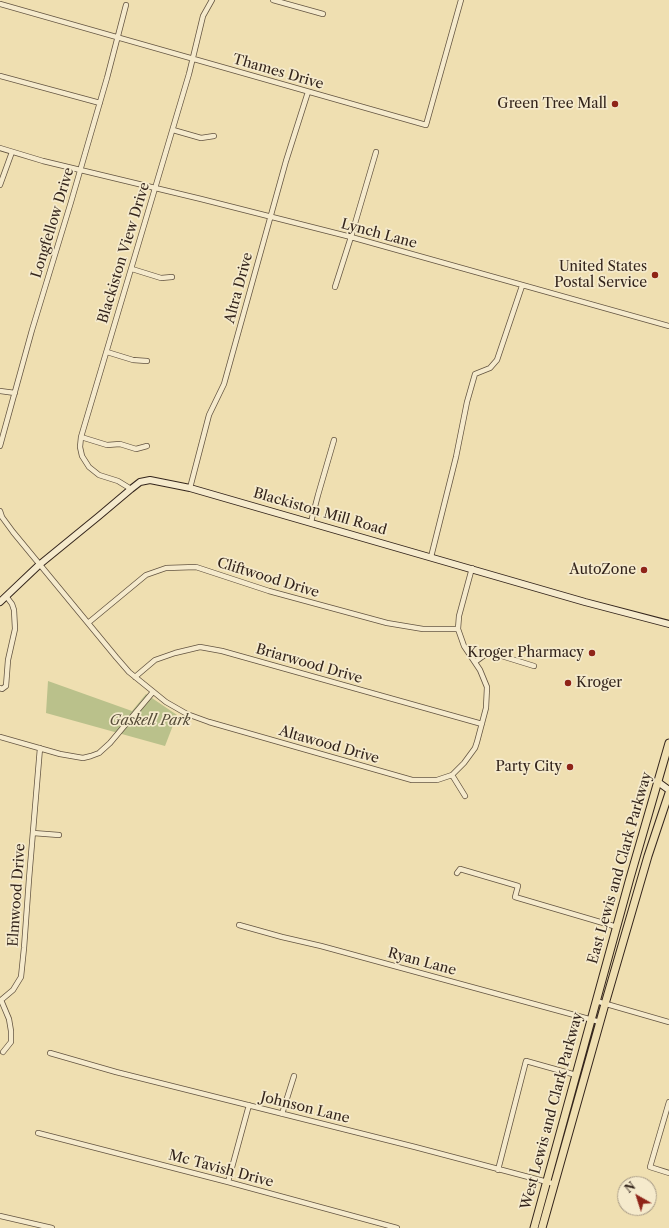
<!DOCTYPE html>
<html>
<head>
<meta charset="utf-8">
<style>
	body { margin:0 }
	#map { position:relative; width:669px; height:1228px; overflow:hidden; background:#efdfb1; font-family:"Libre Caslon Text",serif }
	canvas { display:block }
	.north { position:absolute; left:617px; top:1176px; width:40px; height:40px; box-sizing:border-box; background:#f5eacc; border:1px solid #a89b86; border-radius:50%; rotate:321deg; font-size:11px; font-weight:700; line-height:16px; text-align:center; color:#34251c }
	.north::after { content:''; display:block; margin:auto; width:14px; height:18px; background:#8f2418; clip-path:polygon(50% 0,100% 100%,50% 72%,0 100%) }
</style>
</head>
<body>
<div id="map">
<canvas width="669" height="1228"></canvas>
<div class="north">N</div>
</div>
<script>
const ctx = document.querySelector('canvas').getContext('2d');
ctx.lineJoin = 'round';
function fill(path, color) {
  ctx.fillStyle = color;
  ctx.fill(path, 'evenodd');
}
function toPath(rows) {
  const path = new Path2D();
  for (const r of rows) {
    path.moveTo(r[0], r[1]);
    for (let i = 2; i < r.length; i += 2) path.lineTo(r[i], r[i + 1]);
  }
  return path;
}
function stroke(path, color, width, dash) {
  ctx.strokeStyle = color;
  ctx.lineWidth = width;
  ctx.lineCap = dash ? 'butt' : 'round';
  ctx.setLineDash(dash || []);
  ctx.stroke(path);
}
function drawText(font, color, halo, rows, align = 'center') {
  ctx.font = font + ' "Libre Caslon Text",serif';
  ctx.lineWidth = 3.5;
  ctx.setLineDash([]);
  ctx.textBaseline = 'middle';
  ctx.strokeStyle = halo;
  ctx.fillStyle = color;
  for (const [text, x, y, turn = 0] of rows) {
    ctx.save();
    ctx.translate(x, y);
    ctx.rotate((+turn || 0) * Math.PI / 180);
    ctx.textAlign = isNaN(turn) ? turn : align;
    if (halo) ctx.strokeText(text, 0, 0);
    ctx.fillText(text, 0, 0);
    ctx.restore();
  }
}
const green = toPath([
	[48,681,132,711,146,694,177,715,165,746,46,713]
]);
const street = toPath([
	[273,0,323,14],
	[0,4,426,125,461,0],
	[0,76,100,103],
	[173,130,201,138,214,136],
	[0,148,43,161,201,199,351,237,669,326],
	[0,185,12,152],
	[132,269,161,278,172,277],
	[335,287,351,237,376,152],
	[107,352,133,360,147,361],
	[0,391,15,393],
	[81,437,107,445,120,444,136,449,147,446],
	[0,446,32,330,71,202,107,78,126,5],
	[190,488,209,415,224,384,286,161,308,92],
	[131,489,118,481,99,475,89,467,82,456,80,447,81,437,189,74,203,16,212,0],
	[0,511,2,517,13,532,116,657,129,672,166,702,187,714,209,722,412,780,437,780,452,775,464,763,475,748,477,742,486,708,487,687,480,670,464,646,458,629,459,616,472,568],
	[311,522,318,495,334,440],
	[431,557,456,457,467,402,475,374,490,368,497,360,522,286],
	[88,623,146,575,166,568,196,567,269,591,387,623,423,629,458,629],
	[475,662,486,654,492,653,534,666],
	[135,677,155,660,175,653,200,647,222,651,482,724],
	[0,688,2,689,6,686,8,660,15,629,14,610,12,604,6,596],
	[0,737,60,754,83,758,91,756,99,753,110,743,153,692],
	[452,775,465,796],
	[33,833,59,835],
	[457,873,460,869,518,886,515,897,617,927],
	[239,925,282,937,321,946,600,1022],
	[1,1000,9,1019,11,1031,11,1042,3,1052],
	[0,1001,13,990,21,977,24,948,29,879,40,748],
	[596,1001,669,1022],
	[50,1053,116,1072,415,1147,555,1184],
	[669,1102,650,1167,669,1173],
	[282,1114,294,1076],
	[38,1133,228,1182,397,1228],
	[498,1170,526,1061,576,1075],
	[228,1182,249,1105],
	[0,1216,52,1228]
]);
const secondary = toPath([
	[0,602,39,565,99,516,131,489,140,482,150,480,190,488,585,602,669,624],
	[658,782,669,790]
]);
const primary = toPath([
	[534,1228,630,878,669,743],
	[542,1228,605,1004,648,856,669,793]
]);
const markers = [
	[615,104,4,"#8f2418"],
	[655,275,4,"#8f2418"],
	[644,570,4,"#8f2418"],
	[592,653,4,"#8f2418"],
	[568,683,4,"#8f2418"],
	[570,767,4,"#8f2418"]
];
const streetNames = [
	["Thames Drive",278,72,16],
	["Longfellow Drive",53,223,-73],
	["Lynch Lane",379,234,15],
	["Blackiston View Drive",124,253,-73],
	["Altra Drive",239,288,-75],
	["Blackiston Mill Road",320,512,16],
	["Cliftwood Drive",268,578,17],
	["Briarwood Drive",309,664,16],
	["Altawood Drive",329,745,16],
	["East Lewis and Clark Parkway",620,868,-74],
	["Elmwood Drive",17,895,-86],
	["Ryan Lane",422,962,15],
	["Johnson Lane",305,1108,14],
	["West Lewis and Clark Parkway",552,1111,-75],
	["Mc Tavish Drive",221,1169,15]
];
const poiNames = [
	["Green Tree Mall",607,104],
	["United States",647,267],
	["Postal Service",647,283],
	["AutoZone",636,570],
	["Kroger Pharmacy",584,653],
	["Kroger",576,683,"left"],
	["Party City",562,767]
];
const parkNames = [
	["Gaskell Park",150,721]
];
fill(green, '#bac18b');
stroke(street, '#635441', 6);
stroke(secondary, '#34251c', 8);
stroke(primary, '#34251c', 9);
stroke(street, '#f5eacc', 4.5);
stroke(secondary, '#f5eacc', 6);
stroke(primary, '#efdfb1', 7);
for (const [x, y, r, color] of markers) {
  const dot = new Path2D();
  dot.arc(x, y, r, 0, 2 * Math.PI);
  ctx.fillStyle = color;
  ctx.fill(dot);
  stroke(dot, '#f5eacc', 1.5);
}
drawText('14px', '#34251c', '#f5eacc', streetNames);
drawText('14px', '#34251c', '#f5eacc', poiNames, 'right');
drawText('italic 14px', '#564c38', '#f5eacc', parkNames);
</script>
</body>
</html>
